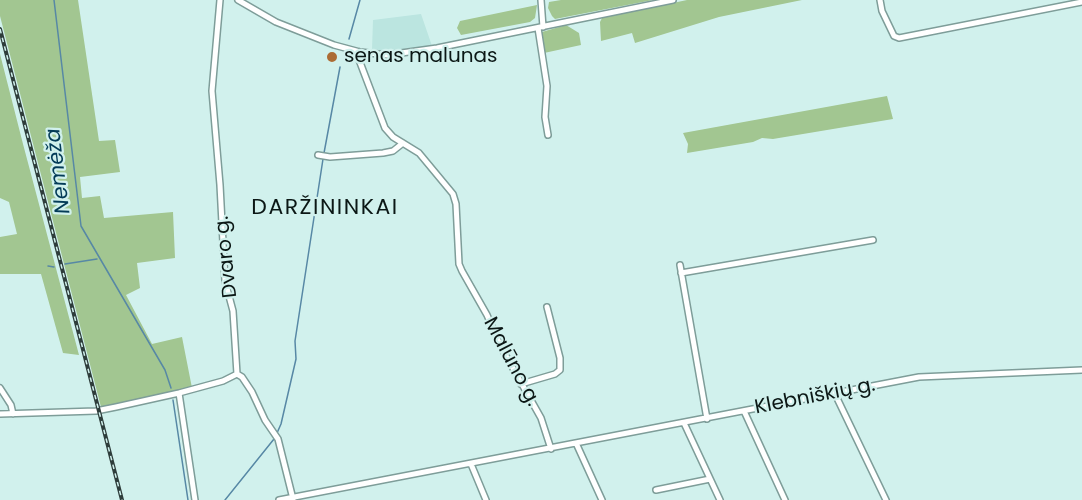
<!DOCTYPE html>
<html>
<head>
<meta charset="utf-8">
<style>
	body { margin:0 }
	canvas { display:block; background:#d1f1ed }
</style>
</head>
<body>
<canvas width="1082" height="500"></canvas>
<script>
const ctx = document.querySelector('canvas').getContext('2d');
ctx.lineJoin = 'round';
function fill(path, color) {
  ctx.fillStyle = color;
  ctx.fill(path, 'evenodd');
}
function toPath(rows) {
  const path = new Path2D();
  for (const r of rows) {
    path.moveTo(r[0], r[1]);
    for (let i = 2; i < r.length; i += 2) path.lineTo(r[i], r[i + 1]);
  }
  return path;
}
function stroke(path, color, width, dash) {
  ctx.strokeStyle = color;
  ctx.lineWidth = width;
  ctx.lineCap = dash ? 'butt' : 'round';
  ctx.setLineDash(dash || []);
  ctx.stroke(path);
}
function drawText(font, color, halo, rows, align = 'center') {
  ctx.font = font + ' Poppins,sans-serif';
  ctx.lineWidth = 4.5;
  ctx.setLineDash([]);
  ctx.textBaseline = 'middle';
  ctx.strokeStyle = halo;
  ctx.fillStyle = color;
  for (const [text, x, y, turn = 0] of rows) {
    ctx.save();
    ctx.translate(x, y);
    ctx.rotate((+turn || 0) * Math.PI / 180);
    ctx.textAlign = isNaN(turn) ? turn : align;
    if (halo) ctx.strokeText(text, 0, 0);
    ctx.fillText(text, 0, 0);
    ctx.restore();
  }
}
const built = toPath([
	[421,14,432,46,392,51,372,50,373,20]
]);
const green = toPath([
	[0,0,78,0,99,141,115,140,120,172,80,177,82,198,100,196,104,218,173,212,175,258,137,263,140,288,126,295,152,344,182,337,192,388,101,407,0,16],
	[561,0,653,0,555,19,552,16,548,8,549,2],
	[687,0,802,0,719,17,635,43,632,33,601,41,600,22,602,18],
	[537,5,535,18,530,22,461,35,457,28,460,21],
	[566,25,579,33,581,45,544,53,542,32],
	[0,54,23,144,79,355,63,353,41,274,0,274,0,237,17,234,9,202,0,198],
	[887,96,893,119,773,139,762,138,753,142,687,153,688,144,683,133]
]);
const stream = toPath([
	[54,0,81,226,165,370,171,388],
	[349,39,360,0],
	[324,153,340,67],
	[65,264,97,259],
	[48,266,54,267],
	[173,400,188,500],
	[277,433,281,424,296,359,295,341,323,159],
	[225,500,274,439]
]);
const minor = toPath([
	[220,0,212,91,220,185,225,281,233,311,237,374],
	[238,0,276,22,334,45,360,52,387,55,437,48,673,0],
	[541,0,543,27],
	[880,0,882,11,894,36,899,38,1082,2],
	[538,28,547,86,545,117,548,135],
	[360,52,358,57,361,65,385,128,393,137,419,153,453,194,456,204,459,264,462,271,487,315,501,347,541,418,551,449],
	[318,155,330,157,383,153,393,151,403,143],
	[680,265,707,419],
	[681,273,873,240],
	[237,374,242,377,252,392,265,420,278,439,293,499],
	[521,384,555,374,560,370,560,358,547,307],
	[0,388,11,405,13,414],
	[179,393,195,500],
	[835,394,886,500],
	[744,411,785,500],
	[0,414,96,411,116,407,179,393,223,381,237,374],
	[684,423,720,500],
	[576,443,602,500],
	[471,464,486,500],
	[656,490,710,479],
	[279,500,919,377,1082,370]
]);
const rail = toPath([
	[0,29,122,500]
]);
const markers = [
	[332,57,6,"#ac6c34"]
];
const poiNames = [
	["senas malunas",344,57]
];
const streetNames = [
	["Dvaro g.",227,257,-96],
	["Malūno g.",511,362,62],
	["Klebniškių g.",815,397,-11]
];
const waterNames = [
	["Nemėža",59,171,-97]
];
const quarterNames = [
	["DARŽININKAI",325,208]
];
fill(built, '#bbe5e0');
fill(green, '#a2c691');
stroke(stream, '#5788a5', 1.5);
stroke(minor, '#7e9d99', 8);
stroke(minor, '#fff', 5);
stroke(rail, '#2e3d3b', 4);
stroke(rail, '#d1f1ed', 1.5, [4.5]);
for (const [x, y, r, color] of markers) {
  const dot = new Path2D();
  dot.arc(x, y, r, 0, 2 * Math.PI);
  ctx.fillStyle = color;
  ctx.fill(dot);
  stroke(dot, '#d1f1ed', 2);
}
drawText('20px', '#0b1715', '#d1f1ed', poiNames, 'left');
drawText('20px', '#0b1715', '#d1f1ed', streetNames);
drawText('italic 21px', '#033b57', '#d1f1ed', waterNames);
ctx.letterSpacing = '1.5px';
drawText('22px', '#0b1715', '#d1f1ed', quarterNames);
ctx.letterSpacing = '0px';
</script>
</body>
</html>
